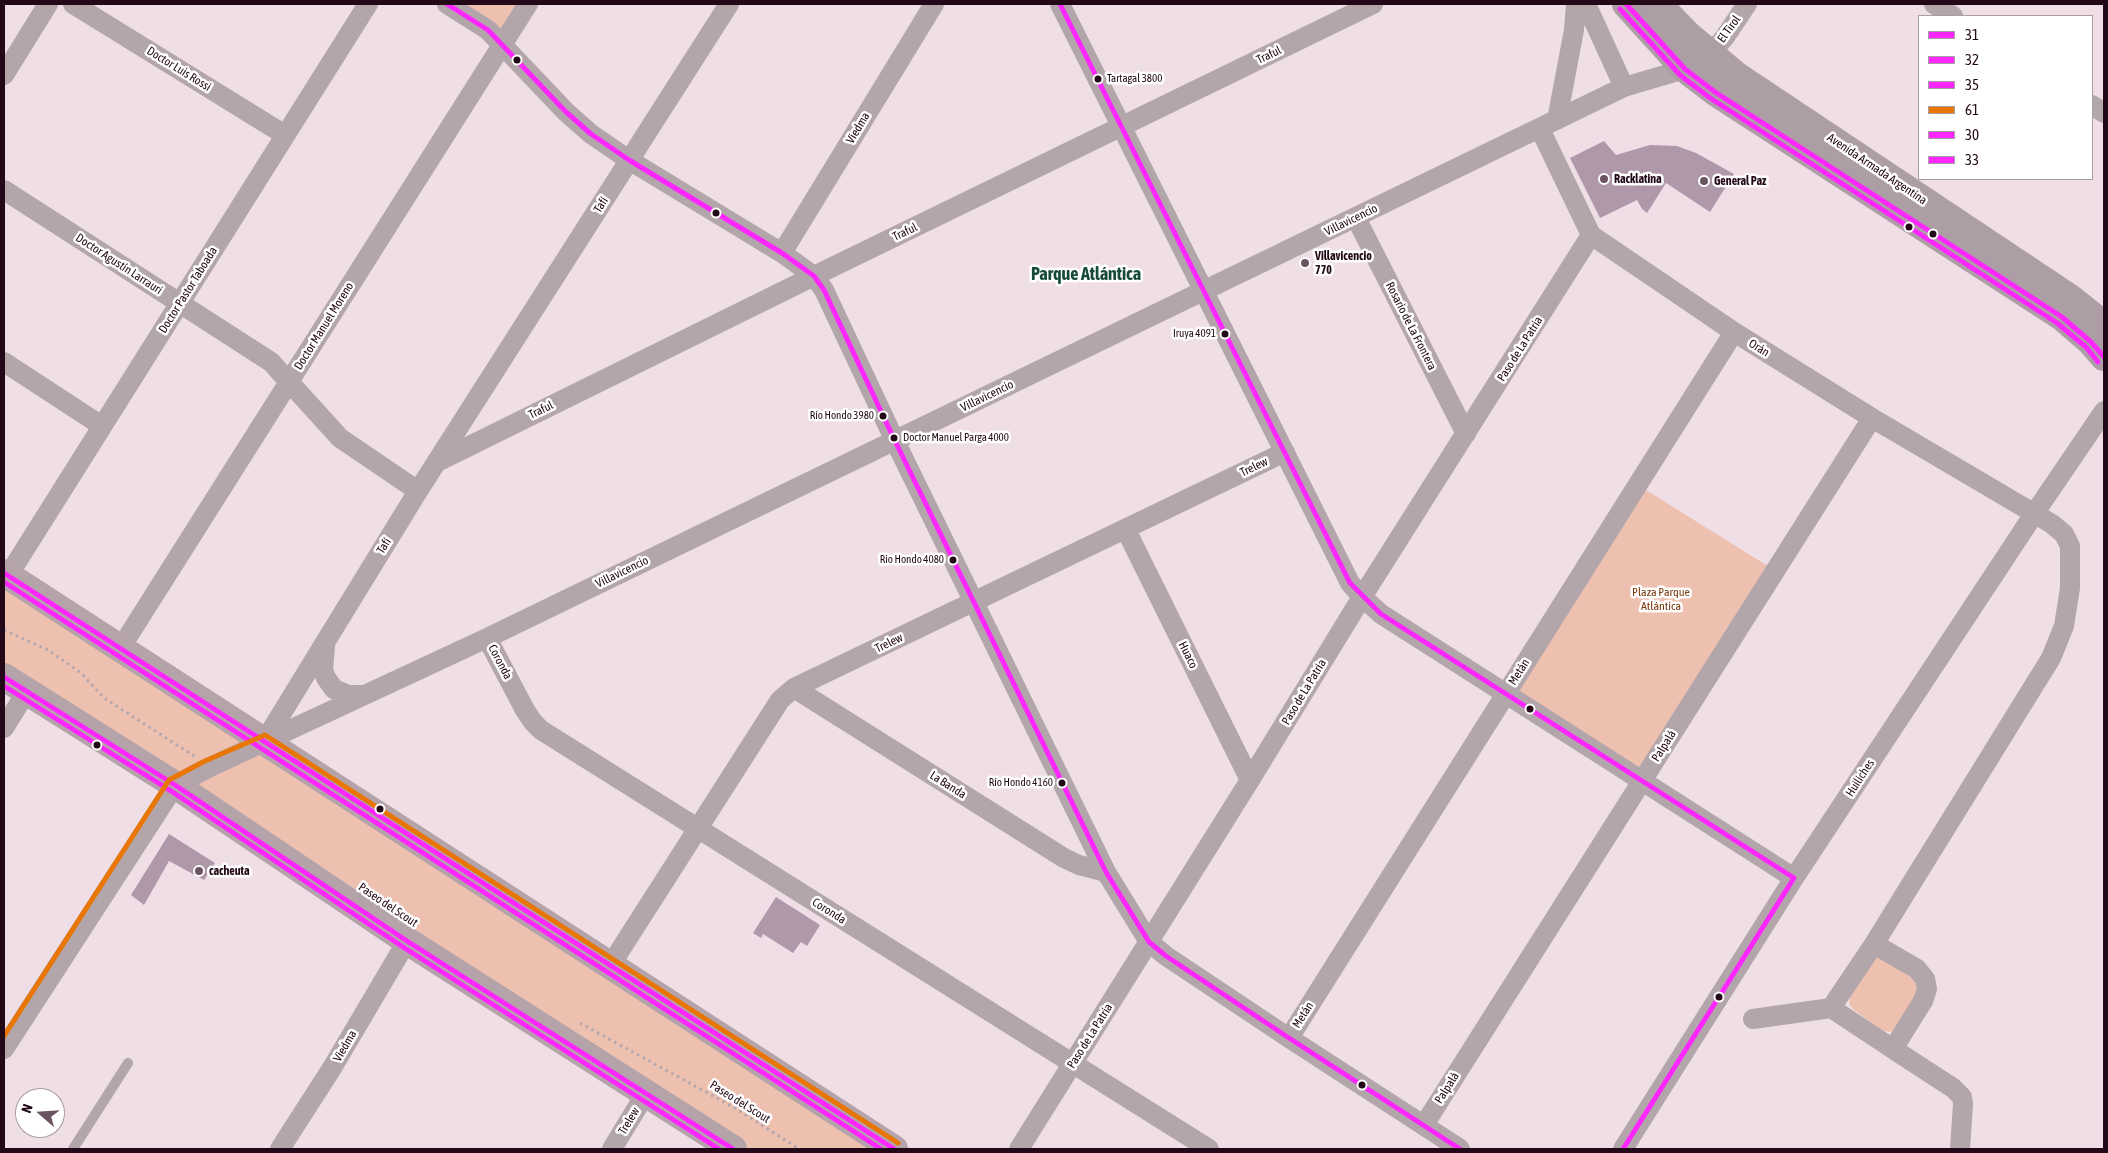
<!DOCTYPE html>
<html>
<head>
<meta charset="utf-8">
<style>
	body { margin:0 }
	#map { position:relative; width:2108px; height:1153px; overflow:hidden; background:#efdee6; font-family:"Asap Condensed",sans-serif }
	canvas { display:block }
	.frame { position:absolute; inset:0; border:5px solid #230917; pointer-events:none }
	.legend { position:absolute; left:1918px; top:15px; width:175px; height:165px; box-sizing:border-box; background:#fff; border:1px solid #a79da2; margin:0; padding:6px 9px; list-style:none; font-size:15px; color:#230917 }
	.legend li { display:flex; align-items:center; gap:10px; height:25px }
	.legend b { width:25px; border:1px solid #a79da2 }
	.north { position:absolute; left:15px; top:1088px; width:50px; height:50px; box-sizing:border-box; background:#fff; border:1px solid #a79da2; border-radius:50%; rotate:289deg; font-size:14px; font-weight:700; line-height:20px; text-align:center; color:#230917 }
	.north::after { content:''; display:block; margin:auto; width:18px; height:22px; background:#6a545f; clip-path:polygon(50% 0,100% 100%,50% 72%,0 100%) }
</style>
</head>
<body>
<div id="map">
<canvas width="2108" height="1153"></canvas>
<div class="frame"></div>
<ul class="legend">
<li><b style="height:6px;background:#fe27ff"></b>31</li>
<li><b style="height:6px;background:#fe27ff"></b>32</li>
<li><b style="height:6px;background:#fe27ff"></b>35</li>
<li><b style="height:6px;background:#e97502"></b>61</li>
<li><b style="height:6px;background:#fe27ff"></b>30</li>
<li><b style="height:6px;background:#fe27ff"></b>33</li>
</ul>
<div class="north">N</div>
</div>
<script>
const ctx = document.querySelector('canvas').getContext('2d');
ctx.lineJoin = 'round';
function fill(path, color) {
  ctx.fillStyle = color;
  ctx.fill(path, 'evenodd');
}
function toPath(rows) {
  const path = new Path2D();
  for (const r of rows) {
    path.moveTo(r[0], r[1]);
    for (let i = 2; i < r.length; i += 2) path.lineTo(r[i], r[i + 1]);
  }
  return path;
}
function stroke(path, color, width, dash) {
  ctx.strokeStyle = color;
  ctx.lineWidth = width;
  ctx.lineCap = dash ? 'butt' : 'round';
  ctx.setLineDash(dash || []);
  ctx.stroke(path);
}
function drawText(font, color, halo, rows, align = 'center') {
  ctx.font = font + ' "Asap Condensed",sans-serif';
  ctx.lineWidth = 5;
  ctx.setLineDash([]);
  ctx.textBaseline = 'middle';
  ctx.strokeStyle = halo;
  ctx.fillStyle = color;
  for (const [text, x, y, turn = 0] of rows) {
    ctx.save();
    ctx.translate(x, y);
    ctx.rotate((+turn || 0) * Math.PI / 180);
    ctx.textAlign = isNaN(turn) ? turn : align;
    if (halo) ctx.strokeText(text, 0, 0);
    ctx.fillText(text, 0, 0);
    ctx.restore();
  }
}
const green = toPath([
	[459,4,520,4,504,31],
	[1641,487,1771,568,1640,774,1515,690],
	[4,573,894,1149,733,1149,4,677],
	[1873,958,1882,958,1917,982,1919,992,1892,1032,1883,1031,1854,1010,1849,1004,1850,996]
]);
const building = toPath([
	[1604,141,1616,155,1650,145,1677,146,1696,153,1734,174,1710,212,1666,183,1647,213,1642,209,1637,200,1600,218,1570,158],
	[169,834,215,863,204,880,169,861,144,905,131,895],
	[776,897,820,925,807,946,801,942,793,953,763,934,761,938,753,933]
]);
const path = toPath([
	[4,630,48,650,80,672,104,698,194,756],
	[580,1023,735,1108,799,1149]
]);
const lane = toPath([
	[73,1149,128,1063]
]);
const street = toPath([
	[73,4,285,135],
	[447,4,488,30,566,112,591,134,629,160,782,253,814,276,824,290,895,441,1106,872,1149,942,1166,956,1289,1038,1460,1149],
	[1060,4,1350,583,1362,597,1381,614,1794,878],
	[1586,4,1624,87],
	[1934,4,1953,16],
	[4,75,48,4],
	[2092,105,2104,113],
	[1557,120,1574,30,1576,4],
	[1540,129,1591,235,1734,332,1872,418,2052,524,2064,534,2070,546,2070,588,2064,626,2051,658,1874,944,1917,969,1925,979,1927,989,1923,1001,1893,1049,1953,1088,1962,1097,1963,1104,1960,1149],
	[4,190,271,362,340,438,418,491],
	[1356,218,1466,434],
	[782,253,934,4],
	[4,362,102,426],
	[437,462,814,276,1373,4],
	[1126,530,1250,780],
	[8,576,368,4],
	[487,638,525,710,533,722,541,730,1209,1149],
	[325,646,323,670,326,678,334,689,348,695,364,695],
	[120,649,528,4],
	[794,688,1064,858,1079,865,1106,872],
	[4,728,27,691],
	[264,742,418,491,729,4],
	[1874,944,1831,1008,1893,1049],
	[610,966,780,700,794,688,1285,452],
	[1753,1019,1831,1008],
	[1289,1038,1734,332],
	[4,1049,175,785,208,768,487,638,1624,87,1685,69,1710,54,1725,37,1747,4],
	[1424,1125,1872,418],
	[280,1149,332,1068,407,941],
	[612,1149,646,1093],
	[1019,1149,1250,780,1362,597,1591,235],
	[1623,1149,1794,878,2034,514,2104,411]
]);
const secondary = toPath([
	[4,573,894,1149],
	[4,677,175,785,407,941,733,1149]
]);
const primary = toPath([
	[1626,4,1685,69,1715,92,2062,317,2091,342,2104,357],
	[1658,4,1688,35,1737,76,2070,298,2104,325]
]);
const bus1 = toPath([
	[447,4,488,30,566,112,591,134,629,160,782,253,814,276,824,290,895,441,1106,872,1149,942,1166,956,1289,1038,1460,1149],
	[1060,4,1350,583,1381,614,1794,878,1623,1149]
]);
const bus2 = toPath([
	[4,573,894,1149],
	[4,677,175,785,407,941,733,1149]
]);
const bus3 = toPath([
	[4,582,881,1149],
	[4,686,171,791,403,947,719,1149]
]);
const bus4 = toPath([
	[4,1036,169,780,205,761,265,735,898,1143]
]);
const bus5 = toPath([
	[1626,4,1685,69,1715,92,2062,317,2091,342,2104,357]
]);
const bus6 = toPath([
	[1620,9,1680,75,1710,98,2057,323,2086,347,2098,362]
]);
const markers = [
	[517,60,4.5,"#230917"],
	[1098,79,4.5,"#230917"],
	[1604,179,5,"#6a545f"],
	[1704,181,5,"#6a545f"],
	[716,213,4.5,"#230917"],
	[1909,227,4.5,"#230917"],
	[1933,234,4.5,"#230917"],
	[1305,263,5,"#6a545f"],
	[1225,334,4.5,"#230917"],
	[883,416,4.5,"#230917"],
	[894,438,4.5,"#230917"],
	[953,560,4.5,"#230917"],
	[1530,709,4.5,"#230917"],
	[97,745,4.5,"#230917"],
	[1062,783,4.5,"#230917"],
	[380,809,4.5,"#230917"],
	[199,871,5,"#6a545f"],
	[1719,997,4.5,"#230917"],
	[1362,1085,4.5,"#230917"]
];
const busNames = [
	["Tartagal 3800",1107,79,"left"],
	["Iruya 4091",1216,334],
	["Río Hondo 3980",874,416],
	["Doctor Manuel Parga 4000",903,438,"left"],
	["Rio Hondo 4080",944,560],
	["Río Hondo 4160",1053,783]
];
const streetNames = [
	["El Tirol",1729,29,-54],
	["Traful",1269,55,-26],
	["Doctor Luis Rossi",179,69,32],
	["Viedma",858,128,-59],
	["Avenida Armada Argentina",1877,169,34],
	["Tafí",601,205,-58],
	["Villavicencio",1351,220,-26],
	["Traful",905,232,-26],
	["Doctor Agustín Larrauri",119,264,33],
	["Doctor Pastor Taboada",188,290,-58],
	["Doctor Manuel Moreno",324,326,-58],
	["Rosario de La Frontera",1411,326,63],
	["Orán",1759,348,32],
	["Paso de La Patria",1520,349,-58],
	["Villavicencio",987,396,-26],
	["Traful",541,410,-26],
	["Trelew",1254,467,-26],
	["Tafí",384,546,-58],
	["Villavicencio",622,572,-26],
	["Trelew",889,643,-26],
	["Huaco",1188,655,64],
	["Coronda",500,662,62],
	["Metán",1519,672,-58],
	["Paso de La Patria",1304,692,-59],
	["Palpalá",1664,746,-58],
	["Huiliches",1860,778,-57],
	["La Banda",948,785,32],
	["Paseo del Scout",388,905,34],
	["Coronda",829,911,32],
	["Metán",1303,1015,-58],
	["Paso de La Patria",1090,1036,-58],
	["Viedma",345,1046,-60],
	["Palpalá",1447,1088,-58],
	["Paseo del Scout",740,1102,32],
	["Trelew",629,1121,-59]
];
const poiNames = [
	["Racklatina",1614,179],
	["General Paz",1714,181],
	["Villavicencio",1315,256],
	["770",1315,270],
	["cacheuta",209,871]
];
const parkNames = [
	["Plaza Parque",1661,592],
	["Atlántica",1661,606]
];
const districtNames = [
	["Parque Atlántica",1086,274]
];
fill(green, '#edc0b0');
fill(building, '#af98aa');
stroke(path, '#b4a7ad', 3, [2.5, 4]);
stroke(lane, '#b3a6ab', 10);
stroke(street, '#b3a6ab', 20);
stroke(secondary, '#b4a4aa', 28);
stroke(primary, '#ad9da5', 28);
stroke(bus1, '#fe27ff', 5);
stroke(bus2, '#fe27ff', 5);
stroke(bus3, '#fe27ff', 5);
stroke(bus4, '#e97502', 5);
stroke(bus5, '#fe27ff', 5);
stroke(bus6, '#fe27ff', 5);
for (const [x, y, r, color] of markers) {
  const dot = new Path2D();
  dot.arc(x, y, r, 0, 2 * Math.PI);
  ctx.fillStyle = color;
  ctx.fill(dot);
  stroke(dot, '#fff', 2);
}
drawText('11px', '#230917', '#fff', busNames, 'right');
drawText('12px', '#230917', '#fff', streetNames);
drawText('bold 12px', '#230917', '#fff', poiNames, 'left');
drawText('12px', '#78390c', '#fff', parkNames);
drawText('bold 18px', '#174a3b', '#fff', districtNames);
</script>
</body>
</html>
